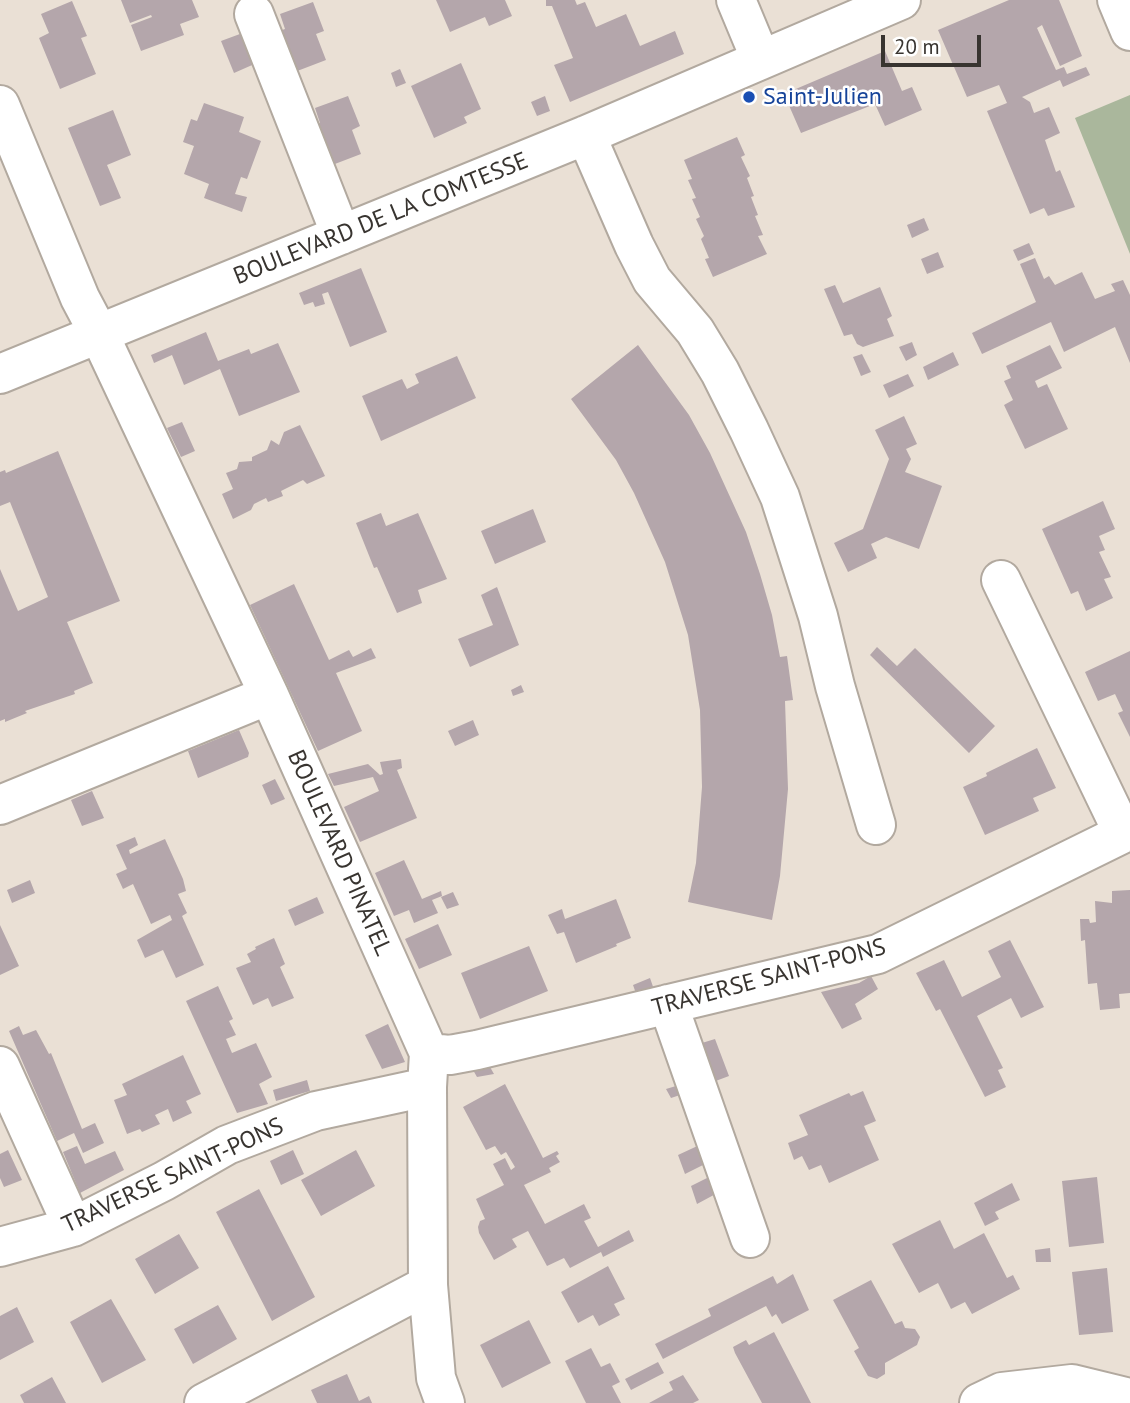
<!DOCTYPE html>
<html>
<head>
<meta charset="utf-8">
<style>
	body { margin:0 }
	#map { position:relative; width:1130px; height:1403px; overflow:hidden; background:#eae0d5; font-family:"PT Sans",sans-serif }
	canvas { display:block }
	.scale { position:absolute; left:881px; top:35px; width:100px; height:32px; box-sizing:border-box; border:4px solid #383430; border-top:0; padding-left:9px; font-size:21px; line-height:24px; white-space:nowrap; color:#383430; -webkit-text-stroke:5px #fff; paint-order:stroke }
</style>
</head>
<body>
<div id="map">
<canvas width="1130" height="1403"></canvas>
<div class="scale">20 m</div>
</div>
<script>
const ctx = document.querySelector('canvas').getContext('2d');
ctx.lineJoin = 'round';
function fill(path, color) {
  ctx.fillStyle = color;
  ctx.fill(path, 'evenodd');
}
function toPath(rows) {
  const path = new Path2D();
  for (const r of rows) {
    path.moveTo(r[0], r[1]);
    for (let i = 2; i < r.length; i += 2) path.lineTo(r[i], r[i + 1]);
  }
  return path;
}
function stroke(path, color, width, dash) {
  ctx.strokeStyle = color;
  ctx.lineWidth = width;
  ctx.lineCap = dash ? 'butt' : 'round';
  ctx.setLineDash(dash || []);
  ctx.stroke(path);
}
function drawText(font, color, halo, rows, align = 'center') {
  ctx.font = font + ' "PT Sans",sans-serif';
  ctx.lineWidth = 5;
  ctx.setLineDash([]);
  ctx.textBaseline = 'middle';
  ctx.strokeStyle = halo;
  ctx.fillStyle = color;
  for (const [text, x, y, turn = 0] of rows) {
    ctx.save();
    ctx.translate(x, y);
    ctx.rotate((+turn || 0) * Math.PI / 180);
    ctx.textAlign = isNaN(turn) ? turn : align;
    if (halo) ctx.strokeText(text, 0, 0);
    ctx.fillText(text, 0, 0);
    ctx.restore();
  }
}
const green = toPath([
	[1130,95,1130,254,1075,118]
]);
const building = toPath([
	[121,0,192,0,199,17,180,24,184,35,141,51,131,25,152,17,151,15,130,23],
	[436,0,505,0,512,16,489,26,485,17,450,32],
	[546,0,575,0,577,5,585,2,596,27,626,14,640,46,675,31,684,54,570,102,554,65,573,58,552,6,546,6],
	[1009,0,1059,0,1082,56,1060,66,1042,25,1037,28,1056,70,1064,67,1067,74,1086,67,1090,75,1063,87,1060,80,1022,97,1030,102,1034,113,1049,107,1060,133,1045,140,1056,172,1060,170,1075,207,1048,216,1044,208,1030,214,987,111,1007,103,999,85,967,97,938,30],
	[72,1,87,36,81,38,96,74,60,89,39,38,49,33,41,14],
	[313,2,324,31,316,34,326,60,292,73,276,32,285,29,280,14],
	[248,31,259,62,234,73,221,41],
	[885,51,902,91,912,87,922,110,885,126,875,104,801,133,784,94],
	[461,63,481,109,464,117,467,123,434,138,411,86],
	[400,69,406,83,396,87,391,73],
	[348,96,360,126,352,130,361,154,327,167,312,126,320,123,315,108],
	[545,96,550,111,537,116,531,102],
	[204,103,244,117,239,132,261,141,247,179,241,177,235,194,247,197,242,212,204,198,209,184,184,174,194,146,183,142,191,119,197,121],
	[113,110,131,155,107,165,121,198,100,206,68,128],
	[737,137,745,155,741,157,750,176,747,178,754,196,751,197,758,215,755,216,763,235,758,236,767,254,713,277,705,259,709,258,701,239,704,236,696,219,700,217,692,199,696,198,688,180,692,179,684,160],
	[924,218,929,230,912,238,907,225],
	[1029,243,1034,254,1018,261,1013,250],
	[938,252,944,267,927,274,921,259],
	[1035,258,1044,279,1049,276,1055,285,1082,272,1095,299,1115,291,1111,284,1123,280,1130,295,1130,363,1115,327,1064,352,1051,322,982,354,972,333,1036,302,1020,264],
	[361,268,387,332,350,347,328,292,322,294,325,304,315,307,313,302,304,305,299,293],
	[835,285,843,303,880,287,892,316,887,319,894,336,863,347,857,344,852,334,844,336,824,289],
	[206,332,218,361,249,349,251,354,278,343,300,392,239,416,220,369,184,385,172,355,154,363,151,355],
	[912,342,917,355,906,361,899,347],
	[638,345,689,415,710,453,746,532,760,574,772,615,780,657,787,656,793,700,785,701,788,789,780,876,772,920,688,902,696,863,702,787,700,710,688,635,665,562,634,493,616,460,571,399],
	[1050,345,1062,368,1035,381,1038,388,1047,384,1068,429,1025,449,1004,405,1013,400,1004,381,1011,378,1006,366],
	[953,352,959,365,928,380,923,367],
	[862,354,871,372,861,376,853,357],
	[457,356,476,398,381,441,362,396,402,379,407,389,419,383,415,374],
	[908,374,914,386,889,398,883,385],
	[904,416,917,444,906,449,911,459,905,472,942,486,919,549,886,537,871,544,877,558,848,572,834,543,863,529,889,459,875,430],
	[182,422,195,451,181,457,167,428],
	[300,425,325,476,307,484,303,480,281,491,283,496,268,502,266,498,254,504,251,510,233,519,222,494,233,489,226,473,237,469,239,462,252,461,252,457,267,450,271,440,279,445,284,432],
	[58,451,120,601,67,622,93,683,74,691,75,694,25,711,27,713,5,722,5,719,0,721,0,569,18,611,48,597,10,502,0,506,0,472,5,470,6,473],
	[1103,501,1115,529,1099,536,1105,550,1099,552,1111,577,1104,579,1113,598,1086,611,1078,591,1071,594,1042,529],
	[533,509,546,542,495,564,481,531],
	[381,513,386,526,418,513,447,579,418,590,422,603,397,613,377,567,374,568,356,523],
	[294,584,329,660,349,650,353,657,371,648,376,658,336,673,362,731,318,751,250,605],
	[497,587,519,645,470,667,458,639,493,625,481,595],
	[877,647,897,666,915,648,995,726,969,753,870,655],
	[1130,651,1130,737,1118,713,1123,711,1115,694,1098,701,1085,672],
	[521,685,524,692,513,696,511,690],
	[473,720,479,735,455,746,448,731],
	[239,730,249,753,248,757,198,778,188,751],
	[1037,748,1056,788,1033,798,1039,811,985,835,963,787,987,776,986,773],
	[401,759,402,768,397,770,417,818,360,842,344,807,379,791,373,777,334,786,328,774,368,764,380,775,383,774,380,762],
	[275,779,285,799,271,805,262,785],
	[92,791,104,818,82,826,71,800],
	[135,837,138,845,129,850,130,854,165,839,183,879,186,891,178,894,187,913,182,916,204,965,176,978,163,950,145,958,137,940,172,920,170,915,151,924,133,884,123,889,116,874,127,869,116,845],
	[404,860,422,899,441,891,442,896,432,900,438,913,414,923,409,910,394,916,375,873],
	[30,880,35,893,12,903,7,890],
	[1130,890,1130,993,1119,994,1120,1008,1100,1010,1097,983,1088,984,1085,940,1081,941,1080,919,1089,919,1090,923,1096,922,1095,901,1112,903,1112,891],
	[453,892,459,905,447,909,441,897],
	[317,897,324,913,295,926,288,910],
	[616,899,631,938,616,944,617,946,576,963,564,932,557,934,548,915,562,909,565,919],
	[438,924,452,955,419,969,405,939],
	[0,925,19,966,0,975],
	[274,938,285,964,280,967,294,998,272,1007,268,998,253,1005,236,968,251,962,247,954,256,949,255,947],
	[1010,940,1044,1007,1021,1018,1011,998,977,1016,1003,1068,998,1070,1006,1087,985,1097,940,1009,936,1011,916,973,944,960,962,997,1001,977,988,951],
	[529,946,548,991,480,1019,461,973],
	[871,976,878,989,855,1004,862,1019,842,1029,821,992,859,983],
	[650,978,658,1001,639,1002,633,985],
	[218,986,233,1019,229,1021,236,1035,226,1039,232,1053,256,1043,272,1077,259,1084,268,1104,237,1113,186,1001],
	[388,1024,405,1062,382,1069,365,1035],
	[19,1026,23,1035,36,1030,49,1054,51,1053,82,1129,95,1123,104,1143,83,1153,74,1133,57,1141,9,1031],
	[715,1039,729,1076,705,1085,692,1046],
	[183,1055,201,1094,186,1101,192,1113,173,1122,168,1109,155,1115,160,1124,142,1132,140,1129,127,1134,114,1100,127,1095,122,1084],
	[486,1060,494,1074,477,1077,469,1063],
	[307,1080,310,1091,276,1101,273,1090],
	[686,1083,689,1092,671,1098,666,1089],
	[505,1084,543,1158,557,1151,559,1154,556,1156,560,1162,549,1168,551,1172,524,1185,545,1224,584,1204,591,1218,584,1221,598,1247,629,1230,634,1241,603,1257,601,1252,570,1268,564,1258,547,1266,528,1231,512,1239,517,1247,494,1260,479,1233,478,1227,480,1221,485,1219,476,1199,504,1185,493,1164,505,1158,511,1170,515,1167,506,1152,501,1155,495,1146,486,1150,463,1107],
	[863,1091,876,1121,864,1126,879,1160,829,1183,821,1165,809,1170,802,1156,794,1160,788,1143,808,1135,799,1115,849,1093,851,1096],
	[706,1142,713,1160,685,1174,678,1155],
	[77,1146,85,1164,115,1151,124,1170,80,1193,63,1152],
	[8,1150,22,1180,4,1187,0,1178,0,1154],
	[293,1150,304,1174,281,1185,270,1161],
	[356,1150,375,1186,321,1216,301,1180],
	[717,1173,723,1190,697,1204,691,1186],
	[1097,1177,1104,1243,1069,1247,1062,1181],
	[1012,1183,1020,1200,995,1212,999,1219,985,1226,974,1203],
	[259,1189,315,1297,272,1321,216,1212],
	[940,1220,954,1249,984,1233,1007,1278,1013,1275,1020,1289,972,1314,965,1302,951,1309,938,1283,919,1293,892,1244],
	[179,1234,199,1268,155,1294,135,1259],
	[1050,1248,1051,1262,1036,1262,1035,1250],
	[608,1266,625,1299,614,1304,620,1315,599,1326,593,1315,578,1323,561,1292],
	[1107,1268,1113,1332,1079,1335,1072,1272],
	[793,1274,809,1310,782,1324,776,1314,772,1317,766,1306,663,1359,655,1344,711,1316,708,1309,773,1276,777,1284],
	[871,1280,895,1324,902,1321,905,1328,915,1329,920,1337,917,1345,885,1363,885,1374,877,1379,868,1376,854,1351,859,1348,833,1300],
	[111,1299,146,1360,102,1383,70,1322],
	[218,1305,237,1339,193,1364,174,1329],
	[17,1307,34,1342,0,1360,0,1316],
	[529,1320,551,1363,502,1388,480,1345],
	[774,1332,799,1380,811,1403,762,1403,735,1353,733,1347,746,1340,749,1345],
	[591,1348,601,1367,610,1363,620,1382,612,1386,621,1403,586,1403,565,1361],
	[658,1362,664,1373,631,1390,625,1379],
	[347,1374,359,1401,369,1396,372,1403,317,1403,311,1390],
	[683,1375,699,1400,693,1403,649,1403,673,1390,669,1382],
	[52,1377,66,1403,24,1403,20,1395]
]);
const minor = toPath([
	[736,0,761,60],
	[1117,0,1130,31],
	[254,14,341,235],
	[0,105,80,298,99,334,269,695,429,1053,427,1087,428,1285,436,1378,445,1403],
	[586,135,634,245,652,280,695,331,720,372,749,430,780,497,818,616,835,686,876,825],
	[0,374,586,135,901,0],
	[1001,580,1123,833],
	[0,805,269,695],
	[668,1004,750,1238],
	[429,1053,450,1055,477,1050,878,954,1130,830],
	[0,1066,73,1227],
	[0,1247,73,1227,164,1181,227,1145,316,1111,427,1087],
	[204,1403,428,1285],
	[979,1403,1002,1392,1072,1384,1130,1398]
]);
const markers = [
	[749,97,7,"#1a4fb4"]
];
const transitNames = [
	["Saint-Julien",763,97]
];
const streetNames = [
	["BOULEVARD DE LA COMTESSE",381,219,-22],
	["BOULEVARD PINATEL",339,853,66],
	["TRAVERSE SAINT-PONS",769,978,-15],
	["TRAVERSE SAINT-PONS",173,1176,-25]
];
fill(green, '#aab79c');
fill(building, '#b4a6ab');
stroke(minor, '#b2a99f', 42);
stroke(minor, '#fff', 38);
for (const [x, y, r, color] of markers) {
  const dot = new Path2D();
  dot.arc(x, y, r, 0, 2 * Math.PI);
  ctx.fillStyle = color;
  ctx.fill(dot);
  stroke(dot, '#fff', 2.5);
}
drawText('24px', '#164399', '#fff', transitNames, 'left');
drawText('24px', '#383430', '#fff', streetNames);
</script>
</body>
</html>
